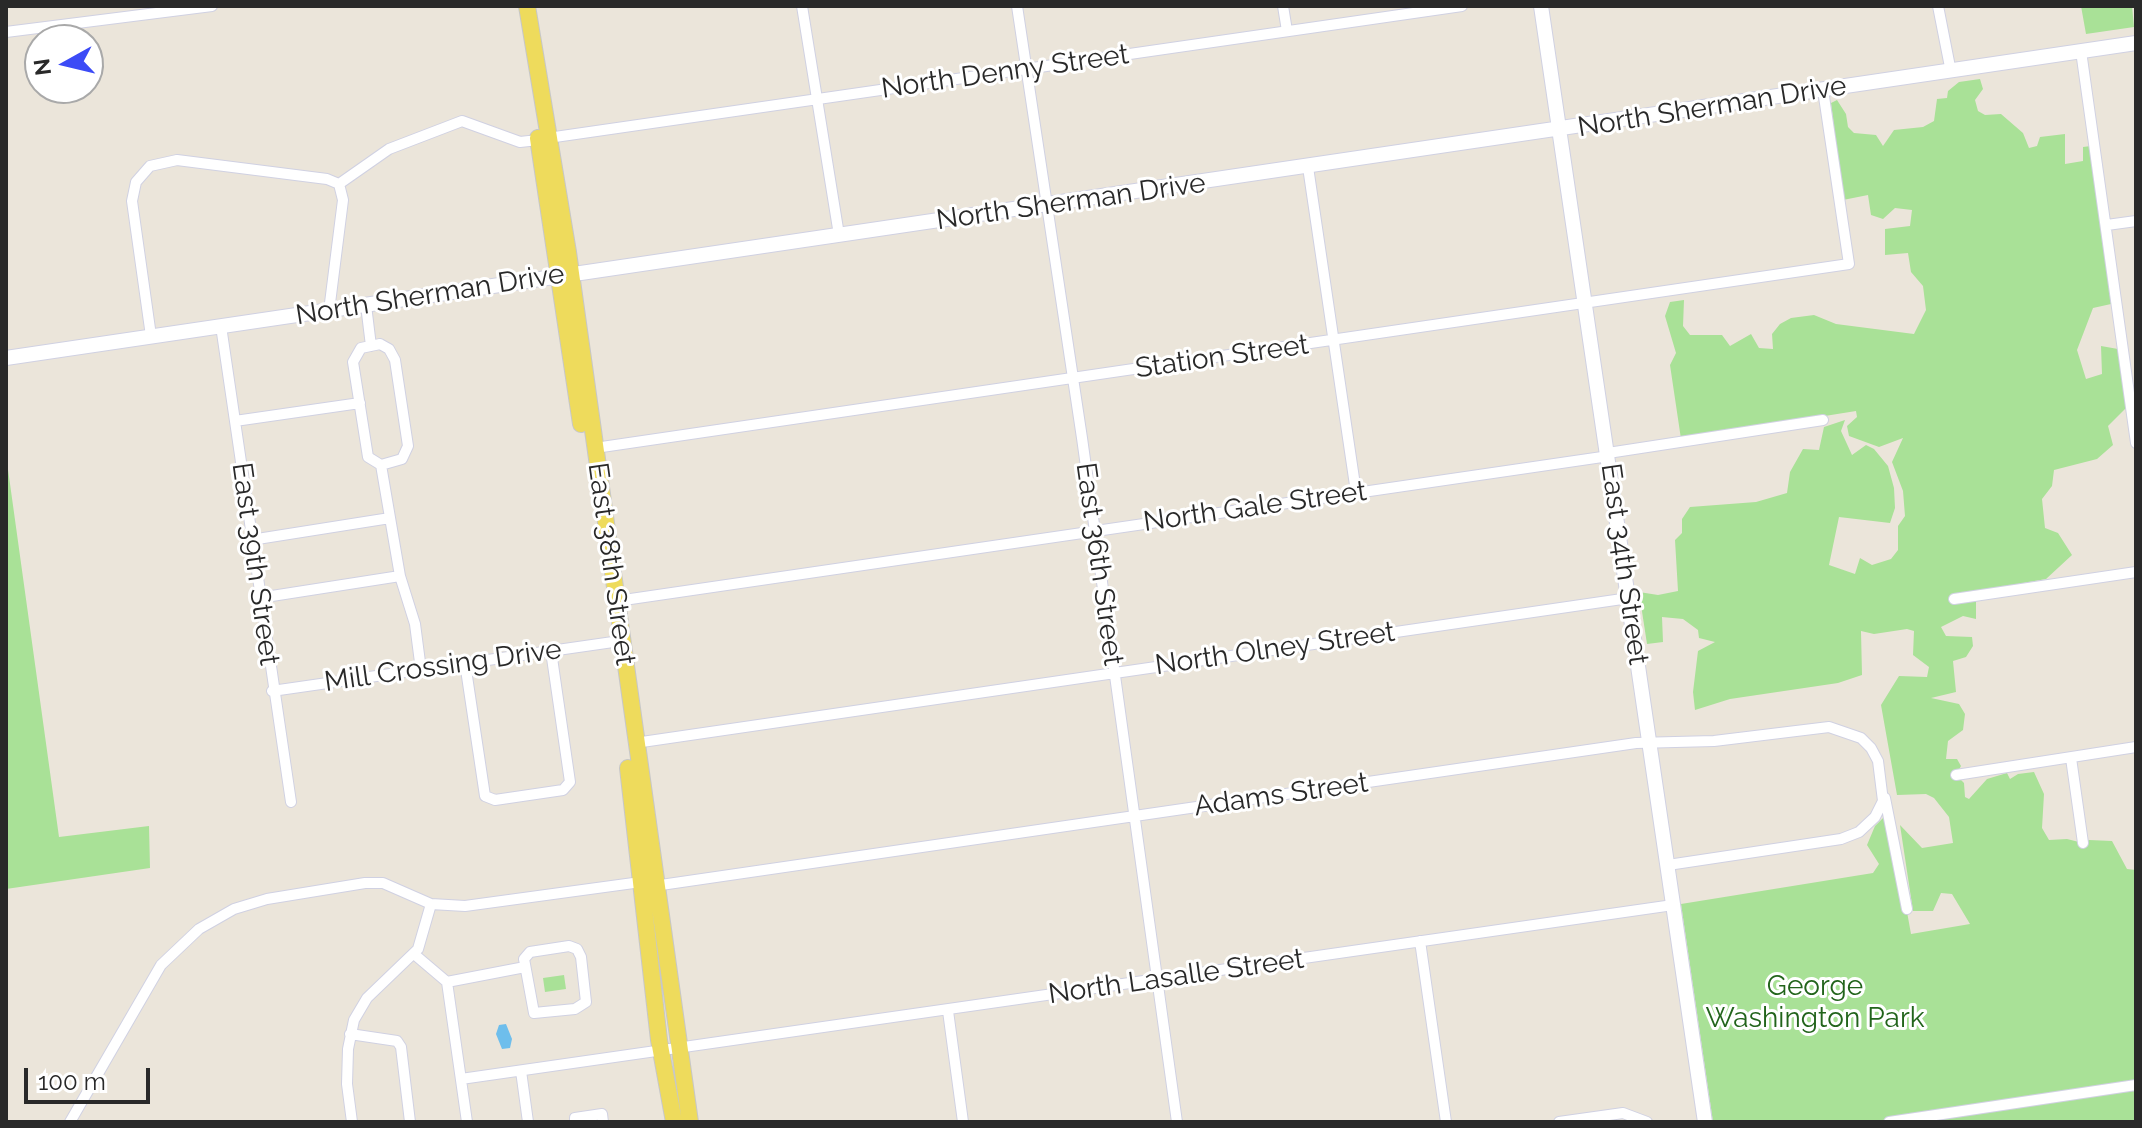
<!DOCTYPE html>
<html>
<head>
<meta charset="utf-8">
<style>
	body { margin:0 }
	#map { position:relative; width:2142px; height:1128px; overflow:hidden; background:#ebe5da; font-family:Raleway,sans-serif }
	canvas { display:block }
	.frame { position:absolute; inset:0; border:8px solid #292929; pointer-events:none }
	.north { position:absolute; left:24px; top:24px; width:80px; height:80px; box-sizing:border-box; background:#fff; border:2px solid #a9a9a9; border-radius:50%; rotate:262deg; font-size:22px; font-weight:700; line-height:32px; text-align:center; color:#292929 }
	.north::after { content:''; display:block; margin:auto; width:28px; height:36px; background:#3c4bf6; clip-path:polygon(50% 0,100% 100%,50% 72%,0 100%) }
	.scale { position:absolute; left:24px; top:1068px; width:126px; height:36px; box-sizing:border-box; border:4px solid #292929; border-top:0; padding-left:10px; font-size:24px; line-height:28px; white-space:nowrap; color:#292929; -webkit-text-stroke:6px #fff; paint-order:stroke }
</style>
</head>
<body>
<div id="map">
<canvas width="2142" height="1128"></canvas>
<div class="frame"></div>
<div class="north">N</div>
<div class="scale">100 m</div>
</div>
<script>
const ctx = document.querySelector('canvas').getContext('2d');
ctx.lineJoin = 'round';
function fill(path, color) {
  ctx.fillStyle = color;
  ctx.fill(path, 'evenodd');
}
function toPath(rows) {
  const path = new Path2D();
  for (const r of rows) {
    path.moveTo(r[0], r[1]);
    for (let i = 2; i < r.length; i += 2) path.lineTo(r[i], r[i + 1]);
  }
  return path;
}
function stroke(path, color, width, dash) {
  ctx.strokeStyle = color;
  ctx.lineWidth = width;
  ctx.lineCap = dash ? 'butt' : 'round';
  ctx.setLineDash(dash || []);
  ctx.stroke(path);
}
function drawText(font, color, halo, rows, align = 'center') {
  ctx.font = font + ' Raleway,sans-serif';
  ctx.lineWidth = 6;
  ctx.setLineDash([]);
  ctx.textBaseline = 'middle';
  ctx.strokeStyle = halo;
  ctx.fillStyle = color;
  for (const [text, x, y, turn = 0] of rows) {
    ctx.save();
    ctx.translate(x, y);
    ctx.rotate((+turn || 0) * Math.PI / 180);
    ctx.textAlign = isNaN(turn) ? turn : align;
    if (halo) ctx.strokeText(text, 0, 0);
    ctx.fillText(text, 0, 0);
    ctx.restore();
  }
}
const green = toPath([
	[2081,6,2132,6,2134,27,2086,34],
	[1980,79,1983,89,1975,100,1978,111,1985,115,2001,114,2023,133,2029,148,2037,146,2040,137,2065,134,2065,164,2083,161,2083,147,2091,146,2111,304,2093,308,2077,350,2086,379,2102,374,2101,346,2118,349,2127,407,2108,426,2113,445,2097,459,2054,470,2052,486,2042,499,2045,528,2058,533,2072,555,2046,579,1951,596,1976,600,1976,619,1963,616,1941,627,1946,636,1972,637,1973,646,1966,657,1953,661,1956,692,1931,698,1959,704,1965,714,1963,730,1948,741,1946,759,1957,759,1961,766,1956,775,1964,783,1965,797,1969,799,1987,779,2007,773,2010,779,2018,774,2034,772,2044,794,2042,828,2049,840,2067,839,2083,843,2089,840,2112,841,2127,869,2136,870,2136,1122,1713,1122,1681,904,1873,873,1879,864,1867,845,1875,826,1889,812,1911,934,1970,924,1952,894,1941,893,1933,911,1913,911,1900,825,1922,848,1953,843,1949,817,1934,798,1926,794,1897,795,1881,705,1899,676,1927,677,1929,667,1913,655,1914,631,1907,629,1874,634,1861,631,1862,675,1838,683,1730,699,1695,710,1693,692,1698,651,1715,642,1699,638,1698,630,1683,619,1662,617,1663,642,1647,644,1639,592,1658,595,1678,591,1675,540,1682,533,1682,519,1690,507,1756,502,1787,493,1790,472,1803,449,1819,450,1824,427,1845,420,1841,431,1852,455,1866,445,1874,449,1888,466,1894,488,1895,508,1890,523,1839,517,1829,565,1855,574,1860,558,1872,565,1891,559,1898,550,1898,526,1905,516,1903,491,1892,462,1903,438,1879,447,1849,436,1847,426,1857,417,1856,411,1681,439,1670,365,1676,353,1665,316,1670,302,1684,300,1683,326,1690,335,1722,335,1730,346,1751,334,1759,348,1773,349,1772,334,1780,324,1791,318,1814,315,1836,324,1914,334,1926,310,1923,286,1911,272,1908,253,1885,255,1885,229,1910,226,1912,210,1895,208,1883,219,1871,215,1868,195,1843,200,1831,103,1837,100,1846,114,1848,127,1854,133,1876,135,1883,146,1894,130,1923,127,1934,121,1937,99,1947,98,1948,91,1959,82],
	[6,455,59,837,149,826,150,868,6,889],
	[564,975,566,989,545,992,543,978]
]);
const water = toPath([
	[506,1024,512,1039,510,1048,502,1049,496,1034,499,1025]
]);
const street = toPath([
	[802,6,839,235],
	[1017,6,1082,438,1177,1122],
	[1283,6,1287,31],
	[1938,6,1951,72],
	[6,32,212,6],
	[2081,51,2136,443],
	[548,138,1462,6],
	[1308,167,1356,492],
	[339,184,389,149,462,121,520,142,538,140],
	[2107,225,2136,221],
	[366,305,371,346],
	[329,311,343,200,339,184],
	[221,326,291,802],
	[151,336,132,201,136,182,150,166,177,160,327,179,339,184],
	[380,344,389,349,395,360,408,446,402,459,381,465,368,457,353,362,361,348,380,344],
	[235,421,360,403],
	[595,448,1849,264,1823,90],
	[1608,453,1823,420],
	[381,465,400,576,415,624,421,670],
	[251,540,390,518],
	[259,598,400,576],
	[1954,599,2136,572],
	[617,601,1609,456],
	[465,663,485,796,495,800,563,790,570,782,551,651],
	[272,691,613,642],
	[635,743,1629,598],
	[2071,758,2083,843],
	[1956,775,2136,747],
	[1885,798,1907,909],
	[654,886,1636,743,1714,741,1829,727,1861,738,1871,748,1878,761,1883,801,1875,817,1859,832,1841,839,1668,865],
	[1420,941,1446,1122],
	[569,946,577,949,581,957,586,1002,575,1009,534,1013,524,959,530,952,569,946],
	[414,954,447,982,467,1122],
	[447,982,525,967],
	[948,1011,963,1122],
	[350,1034,397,1041,401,1047,410,1122],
	[521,1071,528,1122],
	[461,1079,1673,905],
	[70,1122,161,965,199,929,234,909,267,899,365,883,383,883,431,904,465,906,641,882],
	[352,1122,347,1084,348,1049,354,1020,367,998,418,949,431,904],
	[575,1122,575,1118,602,1114,603,1122],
	[1559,1122,1623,1113,1647,1122],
	[1889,1122,2136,1085]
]);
const secondary = toPath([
	[1541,6,1705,1122],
	[6,358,2136,43]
]);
const primary = toPath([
	[527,6,568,252,690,1122],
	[538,138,581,424],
	[628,768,659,1040,674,1122]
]);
const streetNames = [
	["North Denny Street",1005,72,-8],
	["North Sherman Drive",1712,107,-9],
	["North Sherman Drive",1071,202,-8],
	["North Sherman Drive",430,295,-9],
	["Station Street",1222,357,-8],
	["North Gale Street",1255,507,-8],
	["East 39th Street",255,564,82],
	["East 38th Street",611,564,82],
	["East 36th Street",1099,564,82],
	["East 34th Street",1624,564,82],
	["North Olney Street",1275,649,-8],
	["Mill Crossing Drive",443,666,-8],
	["Adams Street",1281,795,-8],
	["North Lasalle Street",1176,977,-8]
];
const parkNames = [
	["George",1815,987],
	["Washington Park",1815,1019]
];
fill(green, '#a9e197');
fill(water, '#6ebeec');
stroke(street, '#d0d1e2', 12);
stroke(secondary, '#d0d1e2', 16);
stroke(primary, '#c7c7c7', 18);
stroke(street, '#fff', 10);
stroke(secondary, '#fff', 14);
stroke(primary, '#eedb5c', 16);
drawText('28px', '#292929', '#fff', streetNames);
drawText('28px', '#22641b', '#fff', parkNames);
</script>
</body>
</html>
